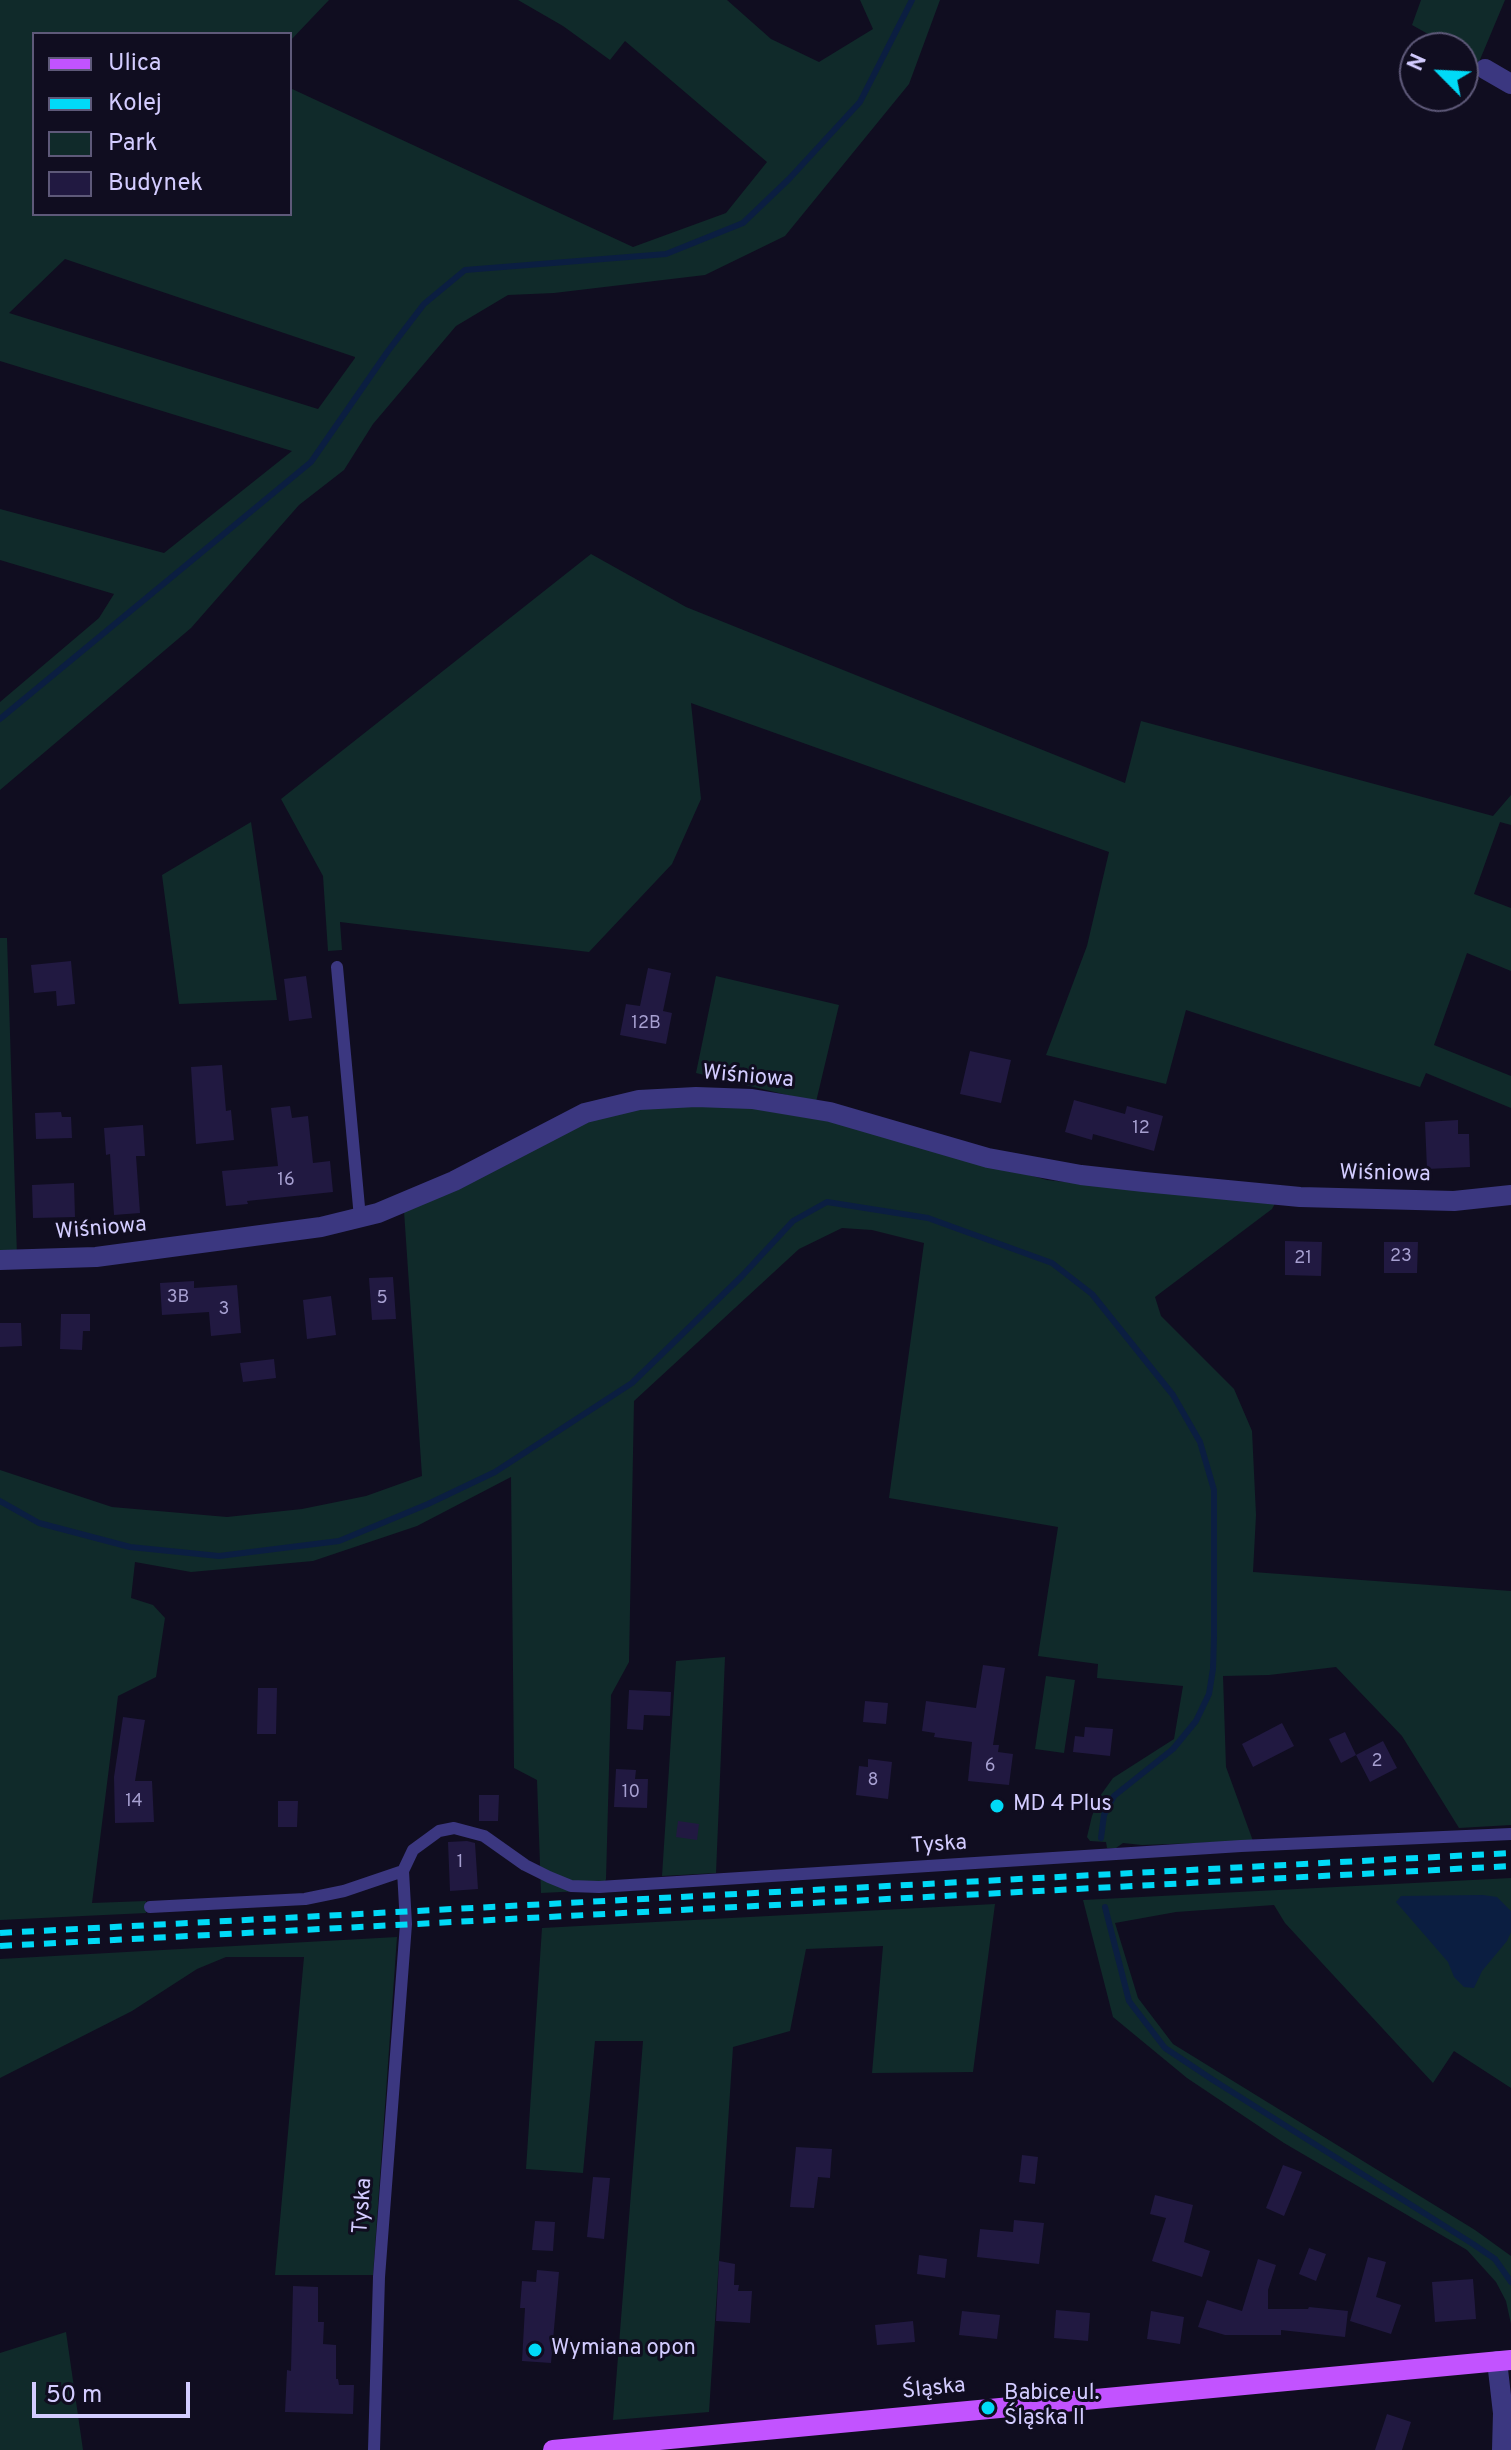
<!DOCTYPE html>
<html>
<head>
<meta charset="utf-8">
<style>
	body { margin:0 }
	#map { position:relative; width:1511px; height:2450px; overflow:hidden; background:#100d20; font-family:Overpass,sans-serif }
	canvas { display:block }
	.legend { position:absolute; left:32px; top:32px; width:260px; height:184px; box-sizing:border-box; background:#100d20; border:2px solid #5e5979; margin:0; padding:10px 14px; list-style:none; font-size:24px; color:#d3ccff }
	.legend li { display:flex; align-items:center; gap:16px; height:40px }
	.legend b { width:40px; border:2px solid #5e5979 }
	.north { position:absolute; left:1399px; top:32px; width:80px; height:80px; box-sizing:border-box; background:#100d20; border:2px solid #5e5979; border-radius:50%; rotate:294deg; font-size:22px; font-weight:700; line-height:32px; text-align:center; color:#d3ccff }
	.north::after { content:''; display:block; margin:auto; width:28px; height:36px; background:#00daf7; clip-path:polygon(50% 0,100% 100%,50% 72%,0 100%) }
	.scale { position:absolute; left:32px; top:2382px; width:158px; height:36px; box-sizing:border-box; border:4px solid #d3ccff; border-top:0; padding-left:10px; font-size:24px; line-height:28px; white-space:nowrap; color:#d3ccff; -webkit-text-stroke:6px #100d20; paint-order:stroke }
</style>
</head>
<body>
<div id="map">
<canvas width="1511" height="2450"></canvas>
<ul class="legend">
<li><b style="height:10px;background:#c253ff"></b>Ulica</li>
<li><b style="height:10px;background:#00daf7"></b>Kolej</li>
<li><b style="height:22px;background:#102a2a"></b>Park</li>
<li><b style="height:22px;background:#211941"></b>Budynek</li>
</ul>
<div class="north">N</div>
<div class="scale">50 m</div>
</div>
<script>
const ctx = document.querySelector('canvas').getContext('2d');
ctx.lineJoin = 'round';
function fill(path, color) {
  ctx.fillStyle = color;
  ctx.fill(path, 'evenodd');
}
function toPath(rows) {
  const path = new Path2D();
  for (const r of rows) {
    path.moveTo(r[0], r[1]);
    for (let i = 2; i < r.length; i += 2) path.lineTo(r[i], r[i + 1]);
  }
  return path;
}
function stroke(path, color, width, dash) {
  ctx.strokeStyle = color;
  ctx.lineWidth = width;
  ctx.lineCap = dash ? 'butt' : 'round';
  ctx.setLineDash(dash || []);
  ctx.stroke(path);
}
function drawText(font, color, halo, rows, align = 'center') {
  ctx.font = font + ' Overpass,sans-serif';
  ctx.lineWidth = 6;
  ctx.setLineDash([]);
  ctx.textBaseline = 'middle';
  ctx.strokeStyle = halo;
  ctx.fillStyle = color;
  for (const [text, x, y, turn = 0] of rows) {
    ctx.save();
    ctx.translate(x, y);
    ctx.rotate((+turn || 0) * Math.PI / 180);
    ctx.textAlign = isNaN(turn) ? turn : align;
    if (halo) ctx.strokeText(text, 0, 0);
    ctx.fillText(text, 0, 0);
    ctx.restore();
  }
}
const green = toPath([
	[0,0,329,0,290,41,290,34,34,34,34,214,290,214,290,88,633,247,726,213,767,162,625,41,610,60,563,26,518,0,727,0,771,39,819,62,873,29,860,0,940,0,909,84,785,236,705,275,554,293,508,295,456,326,373,424,344,470,299,505,191,628,0,790,0,702,99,618,114,594,0,560,0,509,164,553,292,451,0,361],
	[65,259,355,357,355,358,318,409,9,313],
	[1421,0,1505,0,1479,62,1463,53,1463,48,1453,48,1412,25],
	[591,554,686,607,1125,783,1141,721,1493,816,1511,795,1511,825,1500,822,1474,894,1511,908,1511,971,1467,953,1434,1045,1511,1076,1511,1108,1426,1073,1420,1087,1186,1010,1166,1084,1046,1055,1087,946,1109,852,691,703,701,799,672,864,589,952,340,922,342,950,328,951,323,876,281,799],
	[251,822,277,1000,179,1004,162,875],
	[0,938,7,938,17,1256,0,1256],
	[716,976,839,1005,816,1102,696,1073],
	[689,1101,792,1109,1047,1180,1165,1193,1277,1200,1272,1209,1155,1297,1161,1316,1234,1389,1252,1431,1256,1515,1253,1572,1511,1591,1511,1825,1459,1828,1402,1736,1336,1667,1269,1675,1223,1676,1226,1767,1253,1841,1142,1845,1123,1843,1116,1848,1107,1848,1106,1842,1090,1841,1087,1837,1092,1816,1100,1796,1113,1778,1174,1739,1183,1686,1097,1678,1098,1664,1038,1656,1058,1527,889,1498,924,1243,872,1230,842,1228,799,1249,634,1401,629,1662,611,1695,606,1879,602,1890,541,1893,537,1780,514,1768,511,1477,417,1526,313,1561,191,1572,135,1562,131,1598,153,1605,165,1618,156,1677,118,1696,92,1903,146,1901,146,1913,0,1920,0,1470,112,1507,227,1517,302,1509,366,1496,422,1476,404,1211,597,1116],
	[725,1657,716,1873,662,1876,676,1661],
	[1046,1676,1075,1680,1064,1753,1035,1749],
	[1511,1878,1511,2088,1454,2051,1433,2083,1285,1923,1274,1905,1176,1912,1115,1923,1138,1998,1173,2044,1475,2230,1511,2256,1511,2324,1506,2301,1496,2282,1467,2250,1284,2143,1187,2078,1113,2017,1083,1900],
	[995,1904,973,2072,872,2073,883,1946,806,1949,790,2031,733,2047,709,2412,613,2420,643,2041,595,2041,583,2173,526,2169,542,1928],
	[397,1937,373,2275,275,2275,304,1957,226,1957,197,1969,132,2011,0,2078,0,1959],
	[66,2332,83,2450,0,2450,0,2353]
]);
const water = toPath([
	[1483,1895,1497,1897,1511,1911,1511,1932,1507,1941,1482,1971,1474,1988,1464,1987,1454,1977,1448,1962,1396,1902,1401,1896]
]);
const stream = toPath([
	[0,719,311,462,388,351,424,304,465,270,666,254,743,223,789,179,860,102,912,0],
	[0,1501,39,1523,130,1547,219,1556,339,1541,428,1504,495,1472,632,1383,742,1276,793,1221,827,1202,928,1218,1052,1263,1092,1294,1173,1395,1200,1442,1214,1490,1214,1637,1213,1669,1209,1694,1196,1721,1173,1749,1114,1796,1104,1815,1101,1838],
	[1105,1907,1129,2001,1165,2048,1213,2080,1473,2244,1495,2259,1511,2282]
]);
const building = toPath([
	[71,961,75,1004,57,1006,56,991,34,993,31,965],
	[648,968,671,973,663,1011,672,1013,666,1044,620,1035,626,1004,640,1006],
	[306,976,312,1018,289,1021,284,979],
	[970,1051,1011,1060,1001,1103,960,1094],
	[222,1065,226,1111,231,1110,234,1140,196,1144,191,1067],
	[1074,1100,1125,1114,1127,1106,1163,1116,1154,1151,1093,1134,1092,1140,1065,1132],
	[290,1106,292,1118,308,1116,313,1163,330,1161,333,1192,247,1201,248,1204,226,1206,222,1171,278,1166,271,1108],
	[61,1112,62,1117,71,1117,72,1138,36,1139,35,1113],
	[1458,1120,1458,1134,1469,1134,1470,1167,1427,1169,1425,1122],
	[143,1125,145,1156,136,1156,140,1213,114,1215,110,1154,106,1155,104,1128],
	[74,1183,75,1217,33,1218,32,1185],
	[1285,1241,1322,1242,1321,1276,1285,1275],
	[1384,1242,1418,1242,1417,1273,1384,1273],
	[393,1277,396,1319,372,1320,369,1278],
	[194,1281,194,1288,237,1285,241,1333,211,1336,209,1312,162,1315,160,1283],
	[331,1296,336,1335,307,1339,303,1300],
	[61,1314,90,1314,90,1331,83,1331,82,1350,60,1349],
	[0,1323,21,1323,22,1346,0,1347],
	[274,1359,276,1378,243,1382,240,1363],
	[983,1665,1005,1668,993,1745,999,1745,998,1752,1013,1754,1009,1785,968,1781,972,1742,934,1737,935,1733,922,1731,926,1701,976,1708],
	[258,1688,277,1688,276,1734,257,1734],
	[629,1690,671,1692,670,1716,644,1715,643,1730,627,1729],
	[865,1701,888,1703,886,1724,863,1722],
	[123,1717,145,1720,135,1781,152,1781,154,1822,115,1823,114,1777],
	[1282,1723,1294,1746,1253,1767,1242,1744],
	[1085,1727,1113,1729,1110,1756,1073,1752,1075,1736,1084,1737],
	[1345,1732,1356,1755,1341,1763,1329,1739],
	[1383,1741,1397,1768,1370,1782,1356,1755],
	[868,1759,892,1762,888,1799,856,1795,859,1766,868,1767],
	[616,1769,636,1770,635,1779,648,1779,647,1808,614,1807],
	[479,1795,499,1795,498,1821,479,1821],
	[278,1801,298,1801,297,1827,278,1827],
	[678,1821,699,1824,697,1840,676,1837],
	[467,1841,475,1843,478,1889,450,1891,448,1842],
	[796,2147,832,2149,830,2178,818,2177,814,2208,790,2207],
	[1022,2155,1038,2157,1035,2184,1019,2182],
	[1283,2165,1302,2172,1284,2216,1266,2208],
	[593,2177,610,2178,604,2239,587,2237],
	[1155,2195,1193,2205,1184,2242,1210,2251,1202,2277,1152,2261,1166,2218,1150,2214],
	[1014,2220,1044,2223,1039,2264,977,2257,980,2229,1013,2232],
	[535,2221,555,2222,553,2251,532,2250],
	[1309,2248,1326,2254,1316,2281,1299,2274],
	[919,2255,947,2259,945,2278,917,2274],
	[1368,2257,1386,2262,1376,2297,1401,2305,1391,2334,1350,2321],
	[1258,2259,1276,2265,1268,2290,1268,2309,1308,2309,1309,2307,1348,2311,1345,2337,1281,2330,1281,2335,1225,2335,1198,2327,1207,2300,1242,2311],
	[719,2261,735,2264,734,2285,739,2285,738,2291,752,2291,750,2323,716,2321],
	[537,2270,559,2272,551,2363,522,2361,525,2308,520,2308,522,2281,536,2282],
	[1473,2279,1476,2319,1435,2322,1432,2282],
	[293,2286,318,2287,318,2322,324,2322,323,2344,336,2345,336,2379,338,2379,339,2385,354,2385,353,2414,285,2412,287,2370,291,2371],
	[1056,2310,1090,2313,1088,2341,1054,2338],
	[962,2311,1000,2315,997,2339,959,2335],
	[1151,2311,1184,2317,1180,2344,1147,2339],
	[913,2321,915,2342,877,2345,875,2325],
	[1387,2414,1411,2422,1402,2450,1375,2450]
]);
const service = toPath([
	[337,967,360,1218],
	[150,1907,305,1899,344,1891,403,1871],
	[374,2450,379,2277,406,1924,403,1871,413,1850,439,1831,454,1828,484,1836,525,1865,549,1877,571,1886,599,1887,1241,1846,1511,1834]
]);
const minor = toPath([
	[1485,69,1511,84],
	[0,1260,96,1257,321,1227,378,1213,454,1181,585,1113,639,1100,696,1097,752,1099,830,1112,988,1158,1081,1175,1144,1182,1300,1197,1454,1201,1511,1195]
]);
const tertiary = toPath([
	[1497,2361,1503,2413,1502,2450]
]);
const primary = toPath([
	[553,2450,1511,2360]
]);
const rail = toPath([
	[0,1933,1511,1853],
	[0,1946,1511,1866]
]);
const markers = [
	[997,1806,8,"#00daf7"],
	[535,2350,8,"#00daf7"],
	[988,2408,8,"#00daf7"]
];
const numberNames = [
	["12B",646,1024],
	["12",1141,1129],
	["16",286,1181],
	["23",1401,1257],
	["21",1303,1259],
	["3B",178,1298],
	["5",382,1299],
	["3",224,1310],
	["2",1377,1762],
	["6",990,1767],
	["8",873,1781],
	["10",631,1793],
	["14",134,1802],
	["1",460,1863]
];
const streetNames = [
	["Wiśniowa",748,1078,5],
	["Wiśniowa",1385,1175,1],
	["Wiśniowa",101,1230,-5],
	["Tyska",939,1846,-4],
	["Tyska",364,2206,-86],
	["Śląska",934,2390,-6]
];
const poiNames = [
	["MD 4 Plus",1013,1806],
	["Wymiana opon",551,2350],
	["Babice ul.",1004,2395],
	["Śląska II",1004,2420]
];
fill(green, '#102a2a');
fill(water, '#0b1e41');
stroke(stream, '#0b1e41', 6);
fill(building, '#211941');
stroke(service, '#3b3780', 12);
stroke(minor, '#3b3780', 20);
stroke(tertiary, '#3b3780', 20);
stroke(primary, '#c253ff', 20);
stroke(rail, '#00daf7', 6, [12, 10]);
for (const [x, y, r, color] of markers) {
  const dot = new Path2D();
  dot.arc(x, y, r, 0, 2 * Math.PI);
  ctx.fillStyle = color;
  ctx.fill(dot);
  stroke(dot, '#100d20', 3);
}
drawText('18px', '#a69fd0', null, numberNames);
drawText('22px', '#d3ccff', '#100d20', streetNames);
drawText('22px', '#d3ccff', '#100d20', poiNames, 'left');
</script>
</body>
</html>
